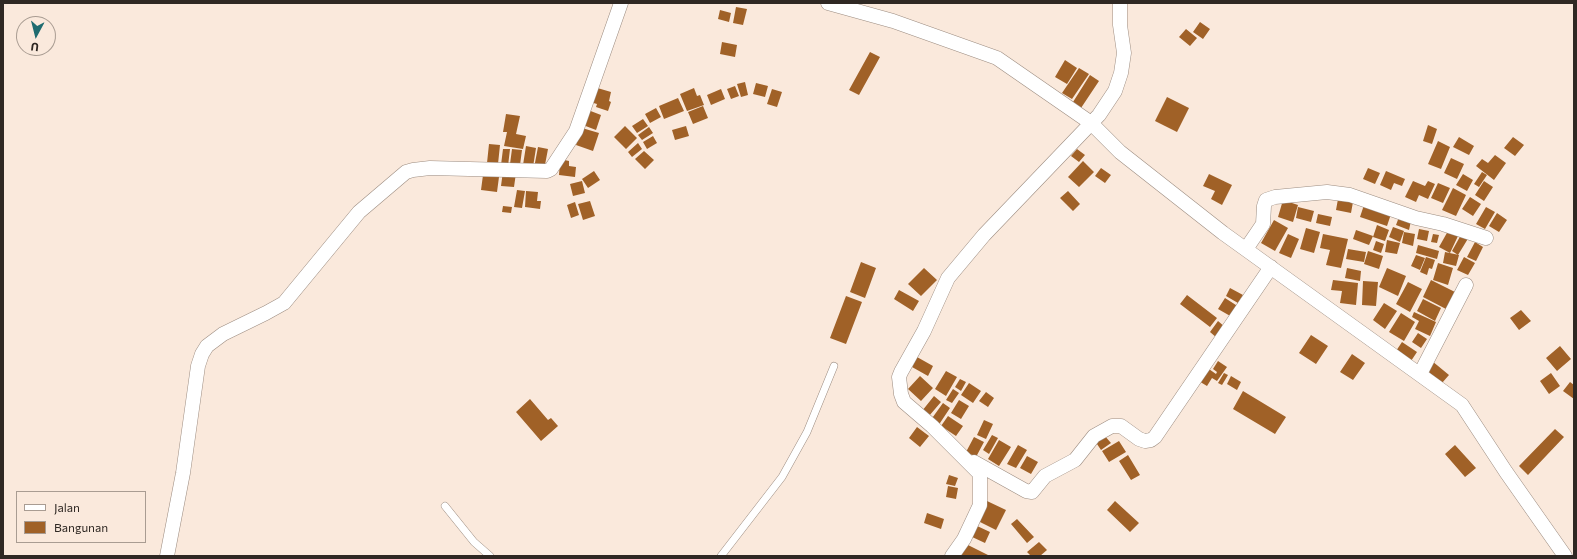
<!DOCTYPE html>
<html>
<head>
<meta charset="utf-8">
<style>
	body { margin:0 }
	#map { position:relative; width:1577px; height:559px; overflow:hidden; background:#fae9dc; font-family:Commissioner,sans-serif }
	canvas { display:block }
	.frame { position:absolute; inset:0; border:4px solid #2f2823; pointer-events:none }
	.legend { position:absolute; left:16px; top:491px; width:130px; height:52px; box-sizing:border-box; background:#fae9dc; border:1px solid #a99c92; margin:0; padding:5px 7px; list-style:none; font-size:12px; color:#2f2823 }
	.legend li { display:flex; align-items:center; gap:8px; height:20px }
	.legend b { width:20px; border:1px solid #a99c92 }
	.north { position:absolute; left:16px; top:16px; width:40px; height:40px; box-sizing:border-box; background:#fae9dc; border:1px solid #a99c92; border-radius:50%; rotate:187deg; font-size:11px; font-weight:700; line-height:16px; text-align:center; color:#2f2823 }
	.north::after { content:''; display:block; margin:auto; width:14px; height:18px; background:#1f6c70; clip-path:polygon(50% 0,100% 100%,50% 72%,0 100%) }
</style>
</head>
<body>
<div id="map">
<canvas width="1577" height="559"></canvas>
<div class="frame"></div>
<ul class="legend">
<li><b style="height:5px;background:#fff"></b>Jalan</li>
<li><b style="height:11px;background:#a06127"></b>Bangunan</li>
</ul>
<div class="north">U</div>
</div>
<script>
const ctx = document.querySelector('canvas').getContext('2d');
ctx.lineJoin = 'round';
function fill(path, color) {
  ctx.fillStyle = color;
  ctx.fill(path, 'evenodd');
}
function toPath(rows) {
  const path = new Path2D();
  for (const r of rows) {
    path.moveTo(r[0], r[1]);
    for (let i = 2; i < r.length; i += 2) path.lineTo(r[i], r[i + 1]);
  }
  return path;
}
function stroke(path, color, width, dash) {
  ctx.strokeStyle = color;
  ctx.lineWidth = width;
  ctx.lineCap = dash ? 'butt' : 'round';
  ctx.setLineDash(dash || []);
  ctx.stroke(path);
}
const building = toPath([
	[736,7,747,9,743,25,733,23],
	[720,10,731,13,729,22,718,19],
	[1200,22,1210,29,1203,39,1193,32],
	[1186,29,1197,38,1190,46,1179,37],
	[722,42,737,45,735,57,720,54],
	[870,52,880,57,859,95,849,90],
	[1065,60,1077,68,1067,84,1055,77],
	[1079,68,1089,74,1072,99,1062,93],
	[1090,75,1099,81,1081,108,1073,102],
	[745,82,748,95,741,97,737,84],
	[756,83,768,86,765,97,753,94],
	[735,86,739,96,731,99,727,89],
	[594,87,611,92,609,101,611,102,608,111,596,107,597,104,590,102],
	[694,88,697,96,700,95,704,105,687,111,680,94],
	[721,89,725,99,711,105,707,95],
	[772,89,782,92,777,107,767,104],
	[1167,97,1189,108,1177,132,1155,121],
	[678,98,684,111,664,119,659,106],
	[703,106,708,118,693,124,688,112],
	[656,108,661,117,650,123,645,114],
	[588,110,601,115,596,130,583,125],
	[506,114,520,116,516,134,526,136,523,149,504,146,507,132,503,132],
	[643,119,648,126,637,133,632,126],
	[1428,125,1437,129,1432,144,1423,141],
	[625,126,637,138,626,149,614,137],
	[686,126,689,136,675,140,672,130],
	[649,127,653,133,642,140,638,135],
	[582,128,599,133,593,151,576,145],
	[653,136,657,143,647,149,643,142],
	[1459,137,1474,146,1469,155,1453,147],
	[1513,137,1524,145,1515,156,1504,148],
	[1438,141,1450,147,1441,169,1428,164],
	[638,143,642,149,632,157,628,152],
	[489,144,500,145,498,164,487,163],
	[526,146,536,148,533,167,523,165],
	[538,147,548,149,544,170,534,168],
	[503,149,510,149,508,166,501,165],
	[512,149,522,150,520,165,510,164],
	[1077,149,1085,155,1079,162,1071,156],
	[644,151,654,160,645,169,635,159],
	[1495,155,1506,163,1494,180,1476,166,1482,159,1488,163],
	[1451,158,1464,164,1457,179,1444,173],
	[560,159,569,161,569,166,576,167,575,177,559,175],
	[1083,161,1094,172,1079,187,1068,177],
	[1101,168,1111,175,1105,183,1095,176],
	[1368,168,1380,173,1375,184,1363,179],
	[503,171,516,173,514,187,501,186],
	[594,171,600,180,588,188,582,179],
	[1386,171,1405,179,1402,186,1394,183,1391,190,1380,185],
	[1482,172,1487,175,1479,187,1474,184],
	[1209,174,1232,185,1222,205,1211,199,1215,191,1203,186],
	[1463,174,1473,180,1467,191,1456,185],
	[483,175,499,177,497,192,481,190],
	[582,181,585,193,573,196,570,184],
	[1413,181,1425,186,1428,181,1435,184,1428,199,1419,195,1416,202,1405,197],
	[1484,181,1493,187,1484,201,1475,195],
	[1438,183,1450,188,1443,203,1431,198],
	[1453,188,1466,195,1456,216,1442,210],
	[517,190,525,191,522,208,514,207],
	[526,191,538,192,537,201,541,201,540,209,525,207],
	[1068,191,1080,204,1073,211,1060,198],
	[1470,197,1481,204,1473,216,1462,209],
	[1338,199,1353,202,1351,213,1336,210],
	[1283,200,1298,205,1293,222,1278,217],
	[590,201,595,216,583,220,578,204],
	[575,202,579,215,571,218,567,205],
	[1365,202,1392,211,1387,226,1360,217],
	[503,206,512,207,511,213,502,212],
	[1298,207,1314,211,1311,222,1296,218],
	[1486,207,1495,212,1485,229,1476,224],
	[1497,213,1507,220,1499,232,1489,226],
	[1318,214,1332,217,1330,226,1316,223],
	[1399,217,1411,221,1409,230,1396,225],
	[1274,220,1288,228,1275,251,1261,243],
	[1377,225,1389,230,1385,241,1373,237],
	[1393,227,1404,231,1400,242,1389,237],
	[1306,228,1320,232,1314,253,1300,249],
	[1419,229,1429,231,1427,241,1417,239],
	[1356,230,1373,236,1369,245,1353,239],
	[1448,231,1458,236,1450,253,1439,247],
	[1404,232,1415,234,1413,246,1402,243],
	[1462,233,1469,237,1458,255,1452,251],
	[1288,234,1299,239,1291,258,1279,253],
	[1323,234,1348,239,1341,268,1326,265,1330,250,1320,248],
	[1433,234,1439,235,1437,243,1431,242],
	[1387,240,1400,243,1397,254,1385,252],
	[1376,241,1384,244,1381,253,1373,250],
	[1475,242,1483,247,1476,261,1467,257],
	[1418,245,1439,251,1437,259,1416,253],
	[1348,249,1366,252,1364,262,1346,259],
	[1368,251,1383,256,1379,269,1364,264],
	[1445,252,1459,255,1456,266,1443,263],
	[1416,255,1425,258,1420,270,1411,266],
	[1426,257,1435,260,1432,269,1429,268,1427,275,1420,272],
	[1464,257,1475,263,1468,275,1457,270],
	[861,262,876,268,865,298,850,292],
	[1438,263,1453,268,1448,285,1433,280],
	[924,268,937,280,921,296,908,284],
	[1347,268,1361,271,1360,281,1345,278],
	[1387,268,1406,276,1398,296,1379,287],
	[1333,280,1358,283,1356,305,1340,303,1342,291,1331,290],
	[1431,280,1455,292,1446,309,1423,297],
	[1363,281,1378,282,1376,306,1362,305],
	[1408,282,1422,289,1410,312,1396,304],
	[1230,288,1243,295,1238,303,1226,296],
	[899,290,919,301,913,311,894,299],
	[1187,295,1217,318,1210,327,1180,304],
	[846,296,862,302,846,344,830,338],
	[1225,298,1239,307,1232,317,1218,309],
	[1423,299,1441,308,1435,321,1417,311],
	[1384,303,1397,311,1385,329,1373,320],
	[1521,310,1531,321,1519,330,1510,318],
	[1414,312,1436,322,1430,336,1415,329,1419,321,1412,317],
	[1401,313,1415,322,1404,341,1389,332],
	[1218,321,1225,327,1217,338,1210,332],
	[1418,333,1427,339,1421,348,1412,342],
	[1311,335,1328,346,1316,364,1299,353],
	[1402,342,1417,352,1409,364,1394,354],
	[1560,346,1571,359,1557,371,1546,358],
	[1352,354,1365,363,1353,380,1340,372],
	[917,357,933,366,928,376,912,367],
	[1218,361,1227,367,1217,381,1212,378,1207,386,1197,380,1206,367,1216,374,1217,372,1213,369],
	[1432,361,1449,375,1442,383,1425,369],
	[946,371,957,377,946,396,935,389],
	[1224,373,1228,375,1222,385,1218,383],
	[1551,373,1560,386,1549,394,1540,381],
	[920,376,933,388,921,401,908,389],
	[1231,376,1241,382,1237,390,1227,384],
	[960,379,966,382,961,391,955,387],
	[1570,382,1574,385,1574,399,1563,391],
	[969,383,981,391,973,403,961,395],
	[953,389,959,393,952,403,946,400],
	[1243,391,1286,417,1275,434,1233,409],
	[986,392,994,398,988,407,979,401],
	[934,396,941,402,929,416,922,411],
	[530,399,548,420,551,418,558,426,541,441,516,412],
	[959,400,969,406,961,419,951,413],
	[943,403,950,408,938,426,930,421],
	[948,416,963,426,956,436,941,426],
	[984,420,993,424,986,439,977,435],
	[917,427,929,436,920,447,909,438],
	[1555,429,1564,437,1528,475,1519,466],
	[992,435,998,438,989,454,983,450],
	[1104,435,1111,443,1101,450,1095,441],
	[974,437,984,442,976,457,966,452],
	[999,440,1011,447,999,466,988,459],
	[1119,441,1126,452,1109,462,1102,451],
	[1018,445,1027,450,1016,468,1007,464],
	[1455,445,1476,468,1465,477,1445,454],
	[1128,455,1140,475,1131,480,1119,461],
	[1027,456,1038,462,1031,474,1020,468],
	[949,475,958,478,955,486,946,484],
	[948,486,958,488,956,499,946,497],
	[987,501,1006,510,996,530,978,521],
	[1115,501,1139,523,1130,532,1107,510],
	[927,513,944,519,941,529,924,523],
	[1017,519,1034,537,1027,543,1011,524],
	[975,525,990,532,985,543,970,536],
	[1039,542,1047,550,1040,556,1031,556,1027,552],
	[966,544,988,555,988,556,961,556]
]);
const lane = toPath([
	[445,506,474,542,490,556],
	[721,556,782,477,807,432,834,366]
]);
const street = toPath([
	[828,3,893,21,997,58,1091,123,1120,152,1223,233,1462,405,1506,472,1565,556],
	[1246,249,1263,224,1264,206,1266,200,1275,197,1327,192,1350,195,1416,218,1443,224,1486,238],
	[1420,374,1466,285],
	[974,462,1026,491,1032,492,1045,476,1075,460,1094,436,1112,426,1121,426,1139,439,1145,441,1151,440,1155,437,1271,267],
	[167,556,183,473,198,366,202,354,207,346,223,334,266,313,284,303,359,212,406,172,413,170,430,168,547,171,551,169,576,131,621,3],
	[952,556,964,539,980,505,980,474,932,426,904,402,901,394,899,377,901,372,924,331,948,278,984,235,1099,115,1115,91,1121,73,1124,53,1120,25,1120,3]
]);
fill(building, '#a06127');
stroke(lane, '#9c8c80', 8);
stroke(street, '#9c8c80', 15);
stroke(lane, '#fff', 7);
stroke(street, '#fff', 14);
</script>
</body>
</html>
